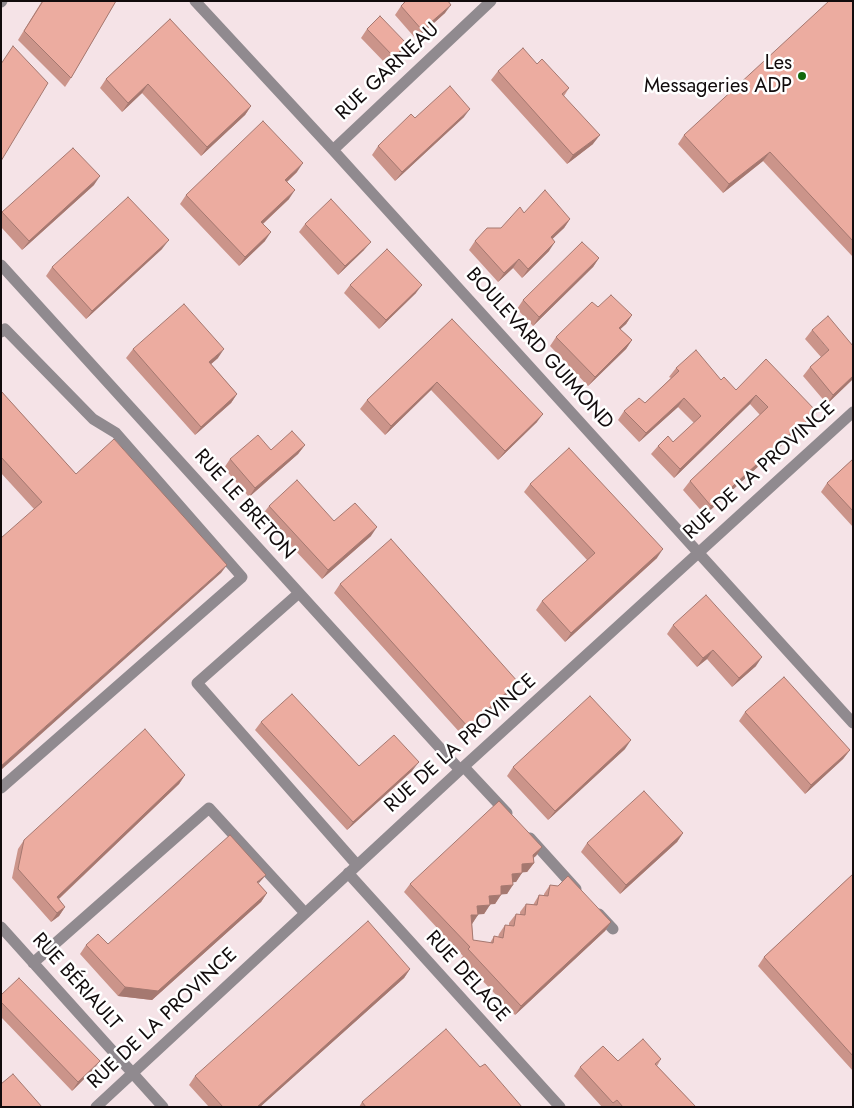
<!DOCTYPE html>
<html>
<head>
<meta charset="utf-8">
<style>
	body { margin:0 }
	#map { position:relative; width:854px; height:1108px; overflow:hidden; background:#f5e3e7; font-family:Jost,sans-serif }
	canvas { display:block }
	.frame { position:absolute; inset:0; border:2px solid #110b0c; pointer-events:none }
</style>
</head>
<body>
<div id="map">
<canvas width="854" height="1108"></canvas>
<div class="frame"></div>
</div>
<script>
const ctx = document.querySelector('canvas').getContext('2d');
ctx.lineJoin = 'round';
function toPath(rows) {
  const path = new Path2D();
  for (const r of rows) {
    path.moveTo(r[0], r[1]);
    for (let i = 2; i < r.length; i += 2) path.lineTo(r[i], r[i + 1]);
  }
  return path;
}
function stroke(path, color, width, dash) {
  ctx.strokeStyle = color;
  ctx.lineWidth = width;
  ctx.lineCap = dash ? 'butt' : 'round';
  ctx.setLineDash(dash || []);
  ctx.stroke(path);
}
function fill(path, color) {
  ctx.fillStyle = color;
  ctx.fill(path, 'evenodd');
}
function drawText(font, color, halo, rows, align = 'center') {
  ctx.font = font + ' Jost,sans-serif';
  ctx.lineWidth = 5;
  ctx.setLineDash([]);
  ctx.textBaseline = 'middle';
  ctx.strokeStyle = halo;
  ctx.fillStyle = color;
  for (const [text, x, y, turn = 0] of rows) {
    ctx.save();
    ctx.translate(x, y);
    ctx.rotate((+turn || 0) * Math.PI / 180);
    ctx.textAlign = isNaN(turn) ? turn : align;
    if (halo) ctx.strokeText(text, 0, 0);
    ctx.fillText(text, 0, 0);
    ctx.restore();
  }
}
const minor = toPath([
	[195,1,333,150,853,723],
	[1,2,2,1],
	[333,150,491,1],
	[1,265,460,770],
	[1,332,5,329,93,419,116,433,242,577,1,788],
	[299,593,197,683,357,865],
	[464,767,507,813],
	[530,838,576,889],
	[348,873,560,1107],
	[599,914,613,929],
	[1,927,163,1107],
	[33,963,209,808,305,913],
	[96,1107,460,770,853,412]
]);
const wall = toPath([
	[42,1,116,1,71,78,65,87,18,40],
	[403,1,448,1,445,13,416,39,395,15,401,6,404,3],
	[853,1,853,257,763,161,723,193,678,144,684,135],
	[170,19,251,106,245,115,201,156,142,93,122,112,100,88,106,79],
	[367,29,401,53,387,65,361,38],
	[537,64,569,88,564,96,593,144,567,164,491,80,498,71],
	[464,117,395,181,372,155,378,146,415,118],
	[297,172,287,182,289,199,263,224,265,241,239,266,180,204,186,195],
	[94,185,22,250,1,227,1,214,2,212],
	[524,213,570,219,564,228,552,239,549,251,522,278,513,268,498,282,469,250,475,241,501,228],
	[305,224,364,250,338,275,299,232],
	[162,249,86,319,46,276,52,267],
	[599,258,593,267,533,326,517,309,523,300],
	[350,285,416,293,379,329,344,293],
	[598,307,632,315,626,324,620,329,632,340,626,349,588,386,550,346,556,337],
	[452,319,537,422,498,460,431,390,385,435,360,409,367,400],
	[812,330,853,379,827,404,803,376,810,367,821,357,805,339],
	[133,349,218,358,211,364,237,394,231,403,195,435,126,358],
	[676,368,721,380,736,390,817,412,811,421,786,443,785,442,705,515,683,490,690,481,760,415,750,404,674,478,651,454,658,446,673,442,694,423,678,407,639,442,618,420,624,411,645,403,671,378,669,377],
	[1,391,76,474,221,573,34,509,1,473],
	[305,445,298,454,249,497,224,468,230,459,271,450],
	[853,459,853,527,821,492,827,483],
	[530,484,657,558,565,642,536,610,542,601,587,560,524,492],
	[269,506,334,521,371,536,322,579,262,515],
	[340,584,518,682,512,691,462,735,334,593],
	[673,625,756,666,732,687,707,659,697,667,667,634],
	[745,712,850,750,843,759,805,794,739,721],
	[261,722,359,766,412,771,347,830,255,730],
	[625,749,548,820,507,776,513,767],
	[185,775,179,784,59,899,65,907,59,916,51,922,12,878,18,849,24,840],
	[683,833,677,842,620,894,581,852,587,843],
	[542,847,533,858,534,863,527,872,522,872,516,882,513,882,507,894,501,894,495,904,490,904,484,914,478,914,472,924,473,940,490,943,494,936,498,937,499,934,505,925,509,926,509,923,516,914,520,915,520,912,526,904,533,905,539,895,544,896,544,894,550,885,611,922,605,931,515,1015,461,958,463,956,404,892,410,884],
	[853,874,853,1071,758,966,764,957],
	[259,884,267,893,261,902,152,1000,118,996,80,954,86,945,108,944],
	[410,969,404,978,260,1107,209,1107,189,1085,195,1076],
	[1,995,93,1070,72,1091,1,1017],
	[661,1059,657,1066,696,1107,602,1107,574,1076,580,1067,618,1061],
	[480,1067,522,1107,359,1107,362,1102]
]);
const shadedWall = toPath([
	[451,5,445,13,416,39,422,30],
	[407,44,401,53,387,65,394,57],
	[148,84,142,93,122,112,128,103],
	[251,106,245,115,201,156,207,147],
	[470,109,464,117,395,181,402,172],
	[600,135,593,144,567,164,573,155],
	[770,152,763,161,723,193,729,184],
	[303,163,297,172,279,189,285,180],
	[100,176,94,185,22,250,29,241],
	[295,190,289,199,255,231,261,222],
	[570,219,564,228,545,246,551,237],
	[271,232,265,241,239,266,245,257],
	[169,240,162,249,86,319,92,311],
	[371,242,364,250,338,275,345,266],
	[555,242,549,251,522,278,528,269],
	[599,258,593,267,533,326,539,317],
	[519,259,513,268,498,282,504,273],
	[422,285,416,293,379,329,386,320],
	[632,315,626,324,613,336,619,328],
	[632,340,626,349,588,386,595,377],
	[224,349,218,358,203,371,209,362],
	[853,376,853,379,827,404,833,395],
	[437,382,431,390,385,435,391,426],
	[237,394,231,403,195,435,201,427],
	[756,395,750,404,674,478,680,469],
	[684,398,678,407,639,442,646,433],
	[817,412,811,421,786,443,792,434],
	[543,414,537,422,498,460,505,451],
	[791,433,785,442,705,515,711,506],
	[305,445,298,454,249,497,255,488],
	[377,527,371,536,322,579,328,570],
	[663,549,657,558,565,642,571,633],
	[227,565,221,573,1,770,1,766],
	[713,650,707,659,697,667,703,658],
	[762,657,756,666,732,687,739,678],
	[518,682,512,691,462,735,468,727],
	[631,740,625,749,548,820,555,811],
	[850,750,843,759,805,794,811,785],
	[419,762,412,771,347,830,353,822],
	[185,775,179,784,51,906,57,897],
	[683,833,677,842,620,894,626,885],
	[542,847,536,856,527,863,534,863,527,872,516,873,522,864],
	[522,873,516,882,506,883,512,874],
	[266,875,259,883,257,882],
	[513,885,507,894,495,895,501,886],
	[267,893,261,902,152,1000,118,996,125,987],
	[501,895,495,904,483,905,489,896],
	[490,905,484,914,471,915,477,906],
	[65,907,59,916,51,922,57,913],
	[471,915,478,915,472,924],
	[611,922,605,931,515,1015,521,1006],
	[410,969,404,978,260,1107,257,1107],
	[100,1061,93,1070,72,1091,78,1082]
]);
const building = toPath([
	[43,1,116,1,71,78,24,31,43,1],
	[406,1,448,1,451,5,422,30,401,6,406,1],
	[829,1,853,1,853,241,770,152,729,184,684,135,829,1],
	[380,16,407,44,394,57,367,29,380,16],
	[170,19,251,106,207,147,148,84,128,103,106,79,170,19],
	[13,46,48,83,1,161,1,64,13,46],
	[523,48,537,64,542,59,569,88,562,94,600,135,573,155,498,71,523,48],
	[450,86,470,109,402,172,378,146,411,114,415,118,450,86],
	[263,121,303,163,285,180,295,190,261,222,271,232,245,257,186,195,263,121],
	[73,148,100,176,29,241,2,212,73,148],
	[545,190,570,219,551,237,555,242,528,269,519,259,504,273,475,241,487,228,501,228,520,207,524,213,545,190],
	[128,197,169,240,92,311,52,267,128,197],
	[331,199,371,242,345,266,305,224,331,199],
	[582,242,599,258,539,317,523,300,582,242],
	[387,249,422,285,386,320,350,285,387,249],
	[611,295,632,315,619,328,632,340,595,377,556,337,592,302,598,307,611,295],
	[184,304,224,349,209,362,237,394,201,427,133,349,184,304],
	[828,316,853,346,853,376,833,395,810,367,829,350,812,330,828,316],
	[452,319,543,414,505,451,437,382,391,426,367,400,452,319],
	[696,350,721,380,724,377,736,390,766,359,817,412,792,434,791,433,711,506,690,481,768,407,756,395,680,469,658,446,668,436,673,442,701,416,684,398,646,433,624,411,639,398,645,403,679,371,676,368,696,350],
	[1,391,76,474,114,439,227,565,1,766,1,538,42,502,1,457,1,391],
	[292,431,305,445,255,488,230,459,258,435,271,450,292,431],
	[569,448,663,549,571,633,542,601,595,553,530,484,569,448],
	[853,459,853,511,827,483,853,459],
	[297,480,334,521,355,503,377,527,328,570,269,506,297,480],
	[391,539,518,682,468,727,340,584,391,539],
	[706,595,762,657,739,678,713,650,703,658,673,625,706,595],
	[784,677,850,750,811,785,745,712,784,677],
	[292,694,359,766,394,735,419,762,353,822,261,722,292,694],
	[590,696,631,740,555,811,513,767,590,696],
	[145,729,185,775,57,897,65,907,57,913,18,869,24,840,145,729],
	[644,791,683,833,626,885,587,843,644,791],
	[499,801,542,847,533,855,534,863,522,864,522,873,512,874,513,885,501,886,501,895,489,896,490,905,477,906,478,915,471,915,473,940,493,943,494,936,503,938,505,925,514,926,516,914,525,915,526,904,537,905,539,895,548,896,550,885,558,886,568,876,611,922,521,1006,468,949,470,947,410,884,499,801],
	[230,835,266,875,257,882,267,893,158,991,125,987,86,945,98,934,108,944,230,835],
	[853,874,853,1056,764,957,853,874],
	[368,921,410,969,257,1107,223,1107,195,1076,368,921],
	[19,978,100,1061,78,1082,1,1002,1,995,19,978],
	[446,1029,480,1067,485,1064,522,1107,366,1107,362,1102,446,1029],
	[643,1039,661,1059,655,1064,696,1107,623,1107,617,1100,613,1103,580,1067,603,1046,618,1061,643,1039],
	[13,1074,42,1107,1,1107,1,1084,13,1074]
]);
const markers = [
	[802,76,5,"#11680c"]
];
const poiNames = [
	["Les",792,64],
	["Messageries ADP",792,87]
];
const streetNames = [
	["RUE GARNEAU",388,72,-43],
	["BOULEVARD GUIMOND",539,349,48],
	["RUE DE LA PROVINCE",760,471,-42],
	["RUE LE BRETON",244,505,48],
	["RUE DE LA PROVINCE",461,744,-42],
	["RUE DELAGE",467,977,48],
	["RUE BÉRIAULT",76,982,48],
	["RUE DE LA PROVINCE",163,1019,-43]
];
stroke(minor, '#908a8f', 11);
fill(wall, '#cb948a');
fill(shadedWall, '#a57870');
fill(building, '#ecaca0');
stroke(building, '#a57870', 1);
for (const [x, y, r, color] of markers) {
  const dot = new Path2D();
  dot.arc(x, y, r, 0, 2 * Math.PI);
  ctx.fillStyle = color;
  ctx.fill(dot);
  stroke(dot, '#fff', 2);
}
drawText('20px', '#110b0c', '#fff', poiNames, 'right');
drawText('20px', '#110b0c', '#fff', streetNames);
</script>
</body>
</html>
